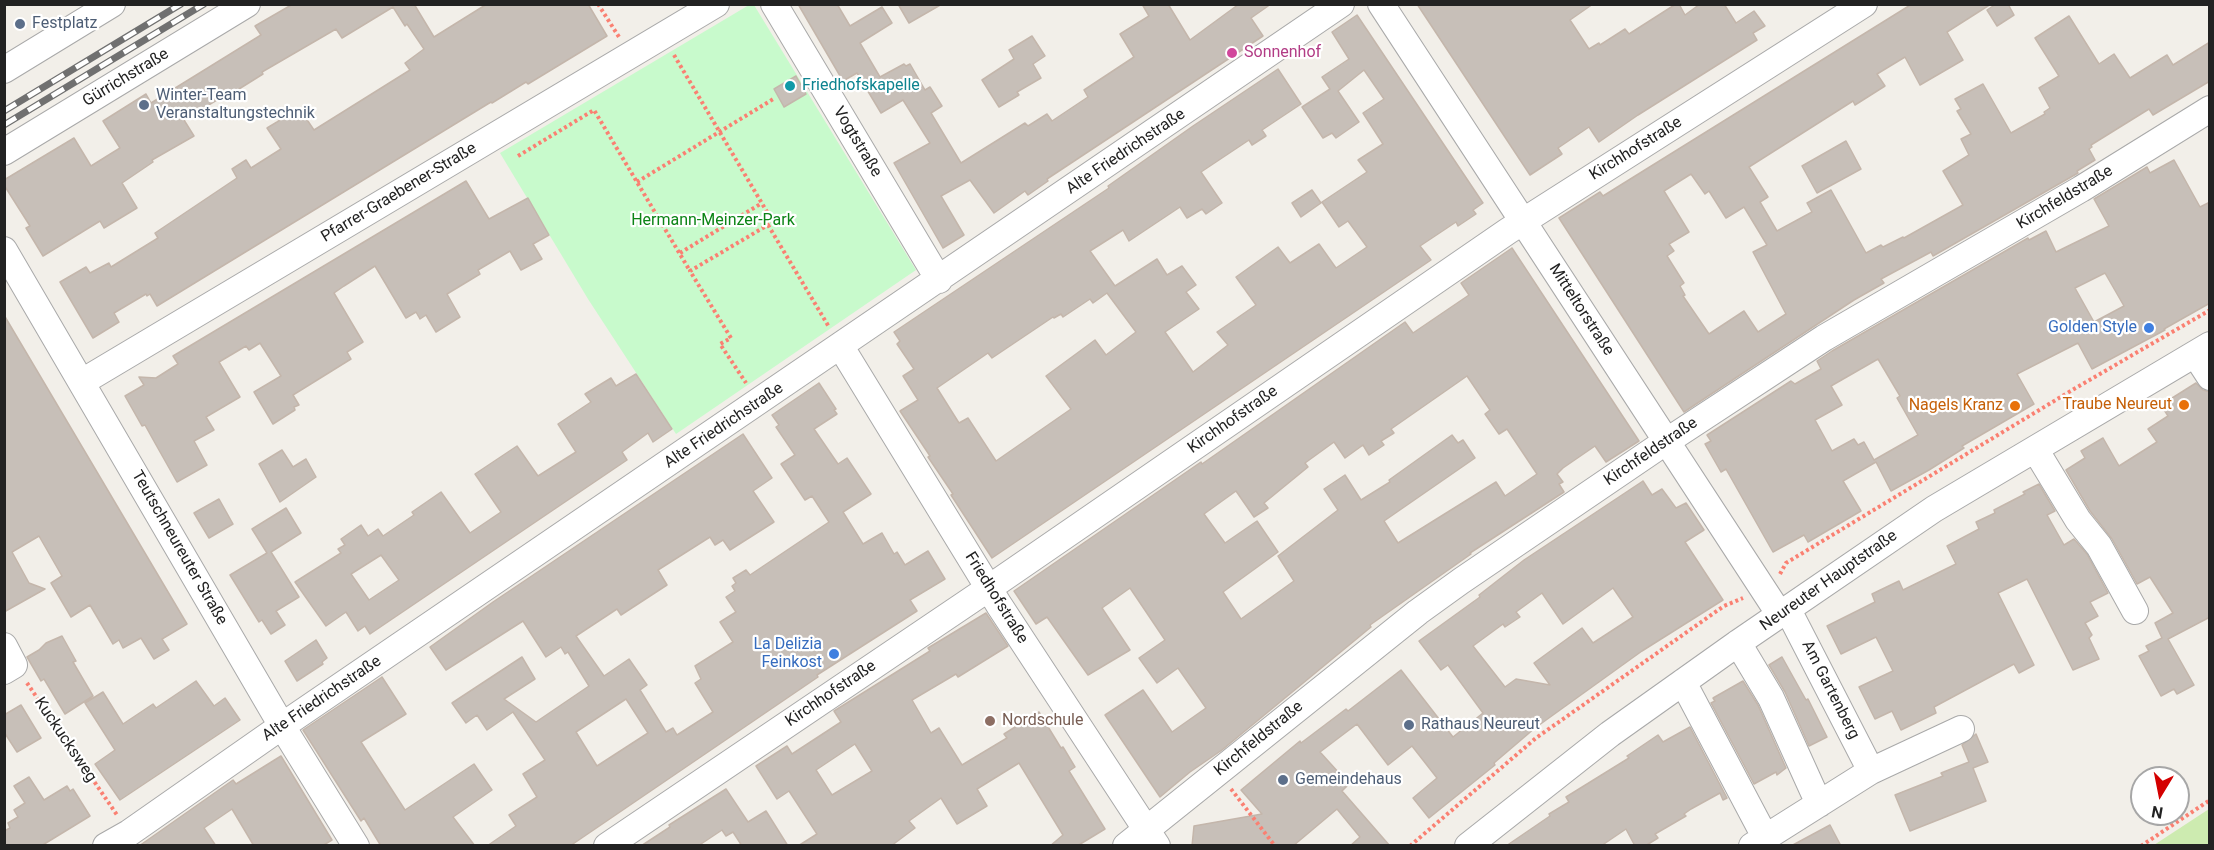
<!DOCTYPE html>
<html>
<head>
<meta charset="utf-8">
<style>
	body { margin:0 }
	#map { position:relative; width:2214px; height:850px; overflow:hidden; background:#f2efe9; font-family:Roboto,sans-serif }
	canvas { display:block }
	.frame { position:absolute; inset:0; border:6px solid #222; pointer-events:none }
	.north { position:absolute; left:2130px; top:766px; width:60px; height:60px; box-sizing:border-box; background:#fff; border:2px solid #a7a7a7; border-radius:50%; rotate:190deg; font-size:16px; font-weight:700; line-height:24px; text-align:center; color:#222 }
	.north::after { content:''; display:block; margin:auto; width:21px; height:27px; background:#d40000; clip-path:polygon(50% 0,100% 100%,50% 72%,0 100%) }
</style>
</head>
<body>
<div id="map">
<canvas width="2214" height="850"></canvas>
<div class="frame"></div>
<div class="north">N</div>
</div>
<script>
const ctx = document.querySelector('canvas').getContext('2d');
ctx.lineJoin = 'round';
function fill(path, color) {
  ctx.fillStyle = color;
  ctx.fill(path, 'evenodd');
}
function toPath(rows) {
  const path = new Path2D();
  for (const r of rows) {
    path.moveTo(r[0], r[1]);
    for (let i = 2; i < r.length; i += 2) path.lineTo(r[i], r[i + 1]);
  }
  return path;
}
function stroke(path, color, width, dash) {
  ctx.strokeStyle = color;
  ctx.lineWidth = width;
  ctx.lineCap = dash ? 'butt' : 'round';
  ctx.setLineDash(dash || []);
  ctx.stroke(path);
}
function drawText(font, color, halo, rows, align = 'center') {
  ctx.font = font + ' Roboto,sans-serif';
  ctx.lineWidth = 4.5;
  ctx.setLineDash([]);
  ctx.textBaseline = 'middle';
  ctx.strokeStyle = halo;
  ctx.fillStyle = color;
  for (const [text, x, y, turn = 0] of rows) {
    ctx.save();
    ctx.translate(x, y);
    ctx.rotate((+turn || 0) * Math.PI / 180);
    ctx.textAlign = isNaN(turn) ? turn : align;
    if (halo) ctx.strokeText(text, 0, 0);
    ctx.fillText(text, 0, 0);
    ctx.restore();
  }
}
const grass = toPath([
	[2209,809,2209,845,2154,845]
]);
const park = toPath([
	[749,5,754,5,916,270,676,434,588,299,500,153]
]);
const building = toPath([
	[293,4,414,4,434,37,487,4,588,4,607,36,528,84,526,82,492,103,491,102,157,306,150,294,147,296,146,294,114,313,119,322,93,338,60,282,86,267,90,273,109,263,111,267,158,238,155,233,237,178,232,169,246,160,251,168,281,149,267,128,277,122,299,108,314,130,410,70,405,63,424,49,407,24,405,26,393,7,342,38,336,29,262,72,263,74,231,94,230,92,184,120,194,136,152,160,153,162,122,183,137,208,104,228,100,221,43,256,26,228,30,226,4,185,4,180,74,138,91,166,120,148,103,121,146,94,151,103,261,35,255,26,293,4],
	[798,4,837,4,850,26,882,7,892,23,860,43,880,77,904,64,906,66,910,64,925,90,930,87,942,106,931,113,961,163,1025,123,1028,126,1047,114,1052,121,1088,97,1084,90,1134,57,1120,34,1149,16,1142,4,1168,4,1190,40,1239,4,1271,4,1251,18,1263,36,1047,179,1048,181,1028,195,1025,191,994,213,970,180,941,196,964,235,943,248,894,163,930,143,903,100,881,113,857,73,843,81,798,4],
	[898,4,942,4,909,23,898,4],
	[1417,4,1593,4,1570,20,1589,49,1599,43,1600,45,1625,29,1629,34,1676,4,1679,4,1685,15,1700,4,1724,4,1736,23,1754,11,1765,26,1753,33,1757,40,1638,115,1599,142,1589,127,1558,148,1562,154,1530,175,1417,4],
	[1912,4,1991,4,1947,32,1963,60,1920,85,1905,57,1877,74,1885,86,1855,105,1853,101,1749,167,1768,197,1760,202,1777,231,1812,212,1807,203,1831,190,1866,253,1881,245,1883,247,1903,237,1904,238,1963,205,1943,171,1969,155,1961,139,1971,134,1957,111,1961,109,1955,99,1983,84,2011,133,2045,114,2044,112,2050,108,2039,88,2059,76,2035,38,2069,16,2099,64,2114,54,2130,78,2167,55,2173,65,2210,42,2210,81,2153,115,2149,109,2091,145,2092,147,2089,149,2095,160,2077,171,2078,173,1933,256,1931,252,1881,279,1884,283,1854,300,1684,412,1559,218,1600,192,1603,196,1912,4],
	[1691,174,1705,194,1709,191,1726,218,1744,207,1767,245,1753,252,1786,314,1758,332,1744,311,1709,334,1683,296,1685,295,1680,286,1684,283,1667,256,1674,251,1669,244,1689,232,1664,191,1691,174],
	[1996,4,2008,4,2014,15,1997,26,1987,10,1996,4],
	[1357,15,1483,203,1473,210,1476,214,1458,226,1456,222,1420,246,1431,260,992,558,951,495,953,494,928,457,930,456,900,411,918,400,903,376,914,369,897,344,900,341,894,332,1109,188,1108,186,1193,126,1278,69,1301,104,1262,130,1266,136,1252,145,1249,140,1201,172,1222,203,1206,214,1202,209,1187,218,1180,207,1129,241,1123,230,1090,251,1115,286,1157,259,1167,275,1182,266,1196,285,1186,292,1199,309,1165,332,1193,372,1228,345,1217,332,1256,305,1236,277,1278,247,1290,263,1319,244,1336,268,1367,247,1348,221,1339,227,1322,202,1367,172,1358,160,1383,144,1363,113,1384,99,1364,70,1338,91,1359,122,1336,138,1332,133,1323,138,1302,107,1330,89,1322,77,1349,59,1332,32,1357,15],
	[1107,293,1136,332,1106,355,1095,340,1046,376,1071,409,996,461,968,418,959,423,937,388,988,353,992,358,1053,317,1054,318,1061,314,1063,317,1090,299,1093,303,1107,293],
	[1032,36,1045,56,1033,64,1041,78,1017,92,1019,95,999,107,982,80,1014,59,1009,50,1032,36],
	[796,76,806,94,784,107,774,89,796,76],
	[1846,141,1861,169,1817,193,1802,166,1846,141],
	[2174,160,2200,207,2210,202,2210,303,2164,329,2165,330,2092,369,2078,343,2017,374,2034,404,1962,446,1964,448,1929,470,1891,491,1876,462,1843,481,1861,511,1808,542,1804,535,1773,552,1726,469,1721,472,1705,444,1711,441,1707,435,1791,381,1795,384,1821,369,1817,361,1832,351,2028,238,2029,240,2046,231,2056,252,2109,226,2094,199,2147,167,2150,173,2174,160],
	[2105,273,2124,306,2094,322,2075,288,2105,273],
	[1878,359,1900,396,1897,398,1918,435,1874,460,1864,442,1858,445,1854,439,1832,451,1815,420,1842,405,1831,386,1878,359],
	[466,181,489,219,528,198,549,235,533,244,542,259,521,270,510,251,478,270,480,274,447,294,460,317,436,332,426,315,420,319,416,312,406,318,375,266,344,286,334,293,363,342,347,352,351,359,293,395,299,405,294,407,295,410,273,424,254,392,281,376,260,343,249,350,246,346,219,362,240,397,206,417,214,430,194,441,207,465,177,482,155,443,145,425,142,426,125,396,144,385,139,377,156,378,178,364,173,356,466,181],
	[1312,190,1321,203,1301,217,1292,203,1312,190],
	[1512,248,1639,441,1606,462,1595,446,1563,468,1557,474,1563,482,1559,484,1564,492,1470,553,1471,554,1370,625,1371,627,1222,750,1190,772,1160,797,1105,715,1143,690,1172,732,1206,708,1178,668,1157,683,1139,658,1165,640,1130,588,1102,608,1130,650,1088,675,1047,617,1036,624,1014,591,1201,462,1202,464,1405,322,1413,333,1469,295,1461,283,1512,248],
	[1467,376,1490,410,1485,414,1499,434,1507,429,1537,474,1505,496,1496,482,1398,543,1384,521,1475,458,1463,440,1458,443,1452,435,1389,480,1390,482,1361,500,1345,475,1324,489,1338,510,1278,556,1294,581,1241,619,1223,592,1278,552,1257,521,1225,543,1204,514,1236,491,1254,517,1268,508,1264,503,1308,467,1305,463,1334,442,1345,458,1363,445,1369,455,1384,445,1381,441,1394,433,1391,429,1467,376],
	[4,315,187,624,162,639,169,650,154,659,141,638,123,648,119,640,113,644,90,605,71,617,51,583,62,576,39,536,12,552,29,583,45,589,4,612,4,315],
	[636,374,672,429,653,442,648,433,622,452,627,460,370,634,365,626,358,631,346,612,326,626,295,582,341,553,338,549,345,545,341,539,361,525,368,536,378,529,383,536,414,515,412,512,441,492,470,533,501,512,475,474,517,446,538,476,576,452,558,424,591,402,585,394,611,378,616,386,636,374],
	[381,555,399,580,369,600,351,574,381,555],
	[819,383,836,409,834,410,837,414,814,429,838,464,847,458,871,494,843,512,863,544,882,533,894,554,897,552,905,565,928,551,945,579,910,600,917,611,817,675,818,677,570,846,487,846,516,826,509,815,537,797,523,774,545,760,513,712,487,730,477,715,466,723,452,703,522,657,535,679,504,699,536,722,589,686,568,652,565,654,561,647,546,657,523,621,446,670,430,647,493,602,743,434,772,478,753,491,774,522,730,550,723,540,715,545,710,537,658,570,667,585,621,615,617,609,576,636,604,676,629,659,647,685,640,690,666,732,673,728,677,735,713,712,695,683,701,679,695,666,733,642,720,622,736,612,726,597,735,591,732,586,736,583,733,578,746,570,750,575,829,522,812,496,805,500,781,464,795,455,776,427,779,425,772,415,819,383],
	[626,699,648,733,597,766,576,732,626,699],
	[2196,383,2203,390,2210,392,2210,617,2168,639,2194,685,2177,694,2174,689,2161,696,2139,656,2149,651,2146,646,2162,638,2155,623,2173,613,2150,577,2137,584,2112,539,2090,511,2066,470,2085,458,2081,451,2103,438,2119,466,2157,442,2148,429,2168,416,2161,405,2196,383],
	[282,450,293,467,306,459,316,477,280,502,259,464,282,450],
	[1643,481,1652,495,1662,489,1676,508,1686,503,1704,530,1685,542,1723,600,1642,651,1535,728,1494,763,1495,765,1429,818,1413,798,1437,778,1412,746,1388,765,1357,724,1320,752,1349,784,1342,791,1390,846,1350,846,1360,837,1337,809,1293,846,1192,846,1194,826,1262,814,1241,790,1300,741,1301,743,1346,709,1348,711,1401,670,1453,737,1483,713,1448,665,1441,670,1419,641,1480,597,1479,595,1524,560,1643,481],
	[1613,588,1633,617,1593,643,1582,628,1534,663,1550,685,1516,679,1505,687,1473,646,1503,624,1505,627,1520,617,1516,612,1542,593,1563,624,1613,588],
	[2039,484,2055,511,2047,515,2064,545,2074,539,2087,554,2108,593,2090,602,2098,616,2085,623,2092,635,2089,638,2099,659,2073,670,2027,579,1998,593,2034,665,2019,673,2014,664,1934,707,1936,713,1901,730,1892,711,1875,719,1859,687,1893,671,1876,637,1841,654,1827,626,1875,602,1872,594,1899,581,1903,590,1956,564,1947,546,1979,529,1976,522,1995,513,1994,510,2025,494,2023,492,2039,484],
	[219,499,233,524,209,538,194,513,219,499],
	[286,508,301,533,271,552,299,597,276,611,285,625,271,634,262,620,259,622,230,575,267,553,252,529,286,508],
	[986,613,1008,646,958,677,956,674,912,700,931,733,939,728,962,765,1007,738,1004,734,1039,712,1061,748,1063,747,1075,767,1069,771,1105,829,1077,846,1050,846,1063,835,1019,763,977,789,987,806,957,824,941,798,909,821,915,828,891,846,798,846,817,834,789,791,777,799,756,766,787,746,792,754,841,722,834,711,930,651,928,648,986,613],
	[855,744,872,771,832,795,816,770,855,744],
	[62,636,76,661,73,662,93,696,65,714,44,679,41,681,27,657,39,650,46,643,62,636],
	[316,640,327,658,322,662,323,664,297,681,285,661,316,640],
	[1782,657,1806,700,1808,699,1827,737,1809,746,1785,692,1769,665,1782,657],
	[382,677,406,714,361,742,405,810,474,764,492,790,453,817,475,846,381,846,364,818,361,821,303,730,382,677],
	[196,681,214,706,225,698,240,720,120,800,95,764,115,750,85,703,103,692,123,724,153,704,156,708,196,681],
	[1743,681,1758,705,1786,768,1777,775,1776,772,1754,784,1711,703,1715,701,1713,698,1743,681],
	[21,705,41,738,17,752,4,732,4,715,21,705],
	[1690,727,1727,798,1723,800,1720,793,1691,809,1684,814,1686,816,1655,834,1658,838,1645,846,1635,846,1626,829,1601,846,1506,846,1550,816,1549,814,1569,802,1566,797,1629,758,1627,756,1658,735,1663,742,1690,727],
	[1976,734,1988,762,1973,768,1986,801,1910,831,1895,795,1943,776,1941,773,1969,762,1962,745,1976,734],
	[281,756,332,840,322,846,254,846,232,809,204,828,216,846,139,846,233,780,236,784,281,756],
	[29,777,44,800,67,786,70,791,73,789,90,816,41,846,4,846,4,831,10,828,8,823,18,817,14,810,25,803,14,786,29,777],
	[726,789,748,822,766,811,788,846,742,846,733,832,726,836,722,830,698,846,641,846,670,827,669,825,726,789],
	[1830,825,1841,846,1791,846,1830,825]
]);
const path = toPath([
	[598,4,619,37],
	[674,55,773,222,690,271,731,338,720,344,746,383],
	[518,156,594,110,690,271],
	[637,182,775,98],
	[768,225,829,327],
	[680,253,762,203],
	[1780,574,1786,563,2074,389,2210,310],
	[27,683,117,815],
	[1231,789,1275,846],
	[1410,846,1536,738,1724,606,1743,598],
	[2141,846,2210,800]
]);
const minor = toPath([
	[774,4,939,280],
	[1381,4,1780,615],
	[4,70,112,4],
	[4,152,247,4],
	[4,250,282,726,356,846],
	[841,347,999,605,1157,846],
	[2195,354,2210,377],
	[82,382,716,4],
	[2035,449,2078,520,2099,546,2135,611],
	[1788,610,1871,771,1961,729],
	[1738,643,1771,698,1819,804],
	[4,646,14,665,4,671],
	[1683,682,1765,837],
	[106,846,129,833,282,726,1341,4],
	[607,846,989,588,1508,231,1864,4],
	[1126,846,1418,612,1461,581,1655,449,1824,338,2081,189,2210,109],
	[1468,846,1610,734,1738,643,1934,509,2210,345],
	[1752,846,1871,771]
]);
const rail = toPath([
	[4,111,181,4],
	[4,125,204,4]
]);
const markers = [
	[20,24,6,"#5c6f8a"],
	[1232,53,6,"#d1479c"],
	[790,86,6,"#0f9aa8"],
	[144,105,6,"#5c6f8a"],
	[2149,328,6,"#3f7fe0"],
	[2184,405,6,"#e8710a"],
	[2015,406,6,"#e8710a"],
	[834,654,6,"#3f7fe0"],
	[990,721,6,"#8d6e63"],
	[1409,725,6,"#5c6f8a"],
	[1283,780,6,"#5c6f8a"]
];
const serviceNames = [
	["Festplatz",32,24],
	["Winter-Team",156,96],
	["Veranstaltungstechnik",156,114],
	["Rathaus Neureut",1421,725],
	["Gemeindehaus",1295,780]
];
const hotelNames = [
	["Sonnenhof",1244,53]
];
const streetNames = [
	["Gürrichstraße",126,78,-31],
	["Vogtstraße",857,142,59],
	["Kirchhofstraße",1636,149,-32],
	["Alte Friedrichstraße",1126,152,-34],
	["Pfarrer-Graebener-Straße",399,193,-31],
	["Kirchfeldstraße",2065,198,-31],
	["Mitteltorstraße",1581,310,57],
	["Kirchhofstraße",1233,420,-35],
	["Alte Friedrichstraße",724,426,-34],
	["Kirchfeldstraße",1651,452,-34],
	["Teutschneureuter Straße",179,548,60],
	["Neureuter Hauptstraße",1829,581,-35],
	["Friedhofstraße",996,598,58],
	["Am Gartenberg",1830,690,63],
	["Kirchhofstraße",831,694,-34],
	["Alte Friedrichstraße",322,699,-34],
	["Kirchfeldstraße",1259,739,-39],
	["Kuckucksweg",65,740,56]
];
const cultureNames = [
	["Friedhofskapelle",802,86]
];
const parkNames = [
	["Hermann-Meinzer-Park",713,221]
];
const shopNames = [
	["Golden Style",2137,328],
	["La Delizia",822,645],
	["Feinkost",822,663]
];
const foodNames = [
	["Traube Neureut",2172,405],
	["Nagels Kranz",2003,406]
];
const educationNames = [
	["Nordschule",1002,721]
];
fill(grass, '#cdebb0');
fill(park, '#c8facc');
fill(building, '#c7bfb8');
stroke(building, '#c4b6ab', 1.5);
stroke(minor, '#a9a9a9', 28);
stroke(path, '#fa8072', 4, [3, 3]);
stroke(minor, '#fff', 26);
stroke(rail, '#707070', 7);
stroke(rail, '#fff', 4.5, [14]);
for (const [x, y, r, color] of markers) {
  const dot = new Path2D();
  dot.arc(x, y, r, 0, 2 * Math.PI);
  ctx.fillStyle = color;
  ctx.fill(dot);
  stroke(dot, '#fff', 2);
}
drawText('16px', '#4e5e75', '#fff', serviceNames, 'left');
drawText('16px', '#b23c85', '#fff', hotelNames, 'left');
drawText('16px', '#222', '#fff', streetNames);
drawText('16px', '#0d838f', '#fff', cultureNames, 'left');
drawText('16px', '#0c8416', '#fff', parkNames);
drawText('16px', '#366cbe', '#fff', shopNames, 'right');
drawText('16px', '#c56008', '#fff', foodNames, 'right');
drawText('16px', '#785e54', '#fff', educationNames, 'left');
</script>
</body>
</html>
